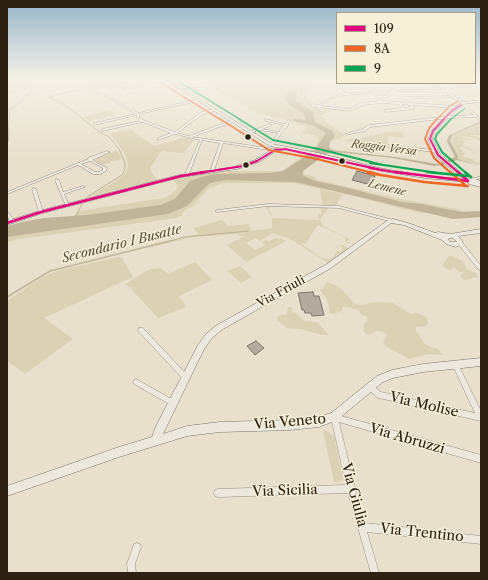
<!DOCTYPE html>
<html>
<head>
<meta charset="utf-8">
<style>
	body { margin:0 }
	#map { position:relative; width:488px; height:580px; overflow:hidden; background:#e8e0cc; font-family:"Libre Caslon Text",serif }
	canvas { display:block }
	.frame { position:absolute; inset:0; border:8px solid #2c2113; pointer-events:none }
	.legend { position:absolute; left:336px; top:12px; width:140px; height:72px; box-sizing:border-box; background:#f7efd7; border:1px solid #a69d89; margin:0; padding:5px 7px; list-style:none; font-size:12px; color:#2c2113 }
	.legend li { display:flex; align-items:center; gap:8px; height:20px }
	.legend b { width:20px; border:1px solid #a69d89 }
</style>
</head>
<body>
<div id="map">
<canvas width="488" height="580"></canvas>
<div class="frame"></div>
<ul class="legend">
<li><b style="height:5px;background:#e5007d"></b>109</li>
<li><b style="height:5px;background:#f26522"></b>8A</li>
<li><b style="height:5px;background:#00a651"></b>9</li>
</ul>
</div>
<script>
const ctx = document.querySelector('canvas').getContext('2d');
ctx.lineJoin = 'round';
function fill(path, color) {
  ctx.fillStyle = color;
  ctx.fill(path, 'evenodd');
}
function toPath(rows) {
  const path = new Path2D();
  for (const r of rows) {
    path.moveTo(r[0], r[1]);
    for (let i = 2; i < r.length; i += 2) path.lineTo(r[i], r[i + 1]);
  }
  return path;
}
function stroke(path, color, width, dash) {
  ctx.strokeStyle = color;
  ctx.lineWidth = width;
  ctx.lineCap = dash ? 'butt' : 'round';
  ctx.setLineDash(dash || []);
  ctx.stroke(path);
}
function drawText(font, color, halo, rows, align = 'center') {
  ctx.font = font + ' "Libre Caslon Text",serif';
  ctx.lineWidth = 3;
  ctx.setLineDash([]);
  ctx.textBaseline = 'middle';
  ctx.strokeStyle = halo;
  ctx.fillStyle = color;
  for (const [text, x, y, turn = 0] of rows) {
    ctx.save();
    ctx.translate(x, y);
    ctx.rotate((+turn || 0) * Math.PI / 180);
    ctx.textAlign = isNaN(turn) ? turn : align;
    if (halo) ctx.strokeText(text, 0, 0);
    ctx.fillText(text, 0, 0);
    ctx.restore();
  }
}
const green = toPath([
	[100,78,126,78,130,83,94,90,101,95,96,95,85,89,89,88,92,82],
	[205,78,317,78,314,85,307,89,306,100,317,107,348,110,347,112,334,111,322,114,325,121,345,135,339,138,343,141,336,139,330,143,329,148,337,151,337,152,326,154,303,171,304,174,315,177,318,180,395,198,462,210,463,212,481,211,481,217,453,219,424,212,424,214,337,192,293,183,223,183,209,188,192,206,180,213,188,210,202,199,197,204,182,214,183,215,177,218,20,239,7,242,7,228,75,219,76,213,80,211,163,198,170,195,176,190,178,186,173,179,195,175,226,171,282,171,309,152,303,150,305,149,311,150,317,145,319,139,316,138,317,136,302,133,307,127,286,120,259,114,216,90],
	[475,78,481,78,481,96,472,98,461,96,461,94,456,94,456,97,458,98,459,97,461,98,460,98,463,100,461,101,460,100,444,89,451,93,455,94,449,88,453,83,475,83],
	[26,81,30,90,22,90,7,97,7,83],
	[110,110,114,115,88,121,83,117],
	[479,125,481,126,479,128,480,132,478,132,481,133,481,135,471,135,481,138,481,142,475,138,463,136,462,137,475,141,462,139,465,142,462,145,474,150,470,150,463,147,460,148,465,154,462,156,475,160,473,161,481,164,481,165,457,159,457,153,451,138,456,138,453,136],
	[130,129,154,146,185,137,195,140,183,153,162,151,151,166,150,170,157,180,88,197,115,182,124,175,128,167,127,158,119,145,109,134],
	[392,131,403,132,404,138,388,136,388,145,345,141,355,137,357,139],
	[117,150,122,159,113,161,103,165,94,160],
	[320,189,321,189,343,194,336,205,323,205],
	[265,206,271,207,269,208,269,211,271,212,272,218,319,220,318,214,322,214,321,209,317,208,328,208,320,220,323,226,350,239,347,242,357,246,345,242,345,237,318,225,305,244,303,243,302,244,322,258,327,259,332,258,337,251,341,252,343,248,340,246,341,245,345,246,350,250,328,263,290,239,273,233,260,241,256,238,246,243,255,250,265,245,262,242,266,240,269,241,275,238,279,239,281,238,286,241,246,262,227,245,245,236,239,236,237,234,193,237,147,248,145,246,198,234,194,228,222,220,228,226,249,224,251,231,272,228,272,218],
	[448,256,452,256,463,261,467,269,476,273,478,277,466,280,462,279,460,276,464,272,459,272,454,267,450,271,447,269,443,266],
	[118,257,122,258,133,277,44,318,73,339,25,374,7,361,7,301,41,278,57,271],
	[195,262,212,280,179,296,186,307,158,318,131,289,133,288,125,285,139,275,151,269,161,268,168,274],
	[240,266,252,277,241,283,227,271],
	[329,282,339,287,351,299,353,303,360,305,376,302,393,303,411,314,417,313,426,317,428,324,424,327,416,327,416,331,425,344,430,347,438,349,443,355,429,354,409,359,387,347,383,342,387,336,385,332,377,331,368,335,364,332,364,324,367,321,367,317,361,314,358,310,345,306,342,307,342,311,333,314,330,313,327,299,320,290,324,288,326,283],
	[288,307,292,307,292,312,296,313,304,321,317,322,329,335,321,335,301,329,287,328,277,320,278,316,287,314],
	[323,430,329,432,334,437,343,479,339,482,334,482]
]);
const water = toPath([
	[295,78,304,78,297,88,296,101,315,113,313,114,315,122,330,130,334,130,332,131,335,136,329,142,330,143,329,147,332,150,396,157,437,164,455,157,447,142,448,136,481,121,481,123,453,135,450,140,458,156,457,159,481,166,457,160,443,165,434,166,393,158,334,152,326,154,303,171,302,175,315,181,340,186,402,202,421,204,461,212,481,211,481,217,453,219,296,182,228,180,214,182,209,184,187,206,168,214,7,237,7,226,22,222,44,218,87,215,160,205,175,199,190,181,201,177,217,174,270,173,283,171,314,151,326,133,312,125,293,121,294,119,306,120,304,114,288,104,285,99]
]);
const streamFar1 = toPath([
	[34,78,34,81,49,96],
	[437,83,439,84],
	[87,197,122,175,125,169,125,163,119,149,109,137,98,131,65,105,49,97,85,88,89,81,97,78],
	[76,216,82,204],
	[170,241,185,237,248,231]
]);
const stream = toPath([
	[7,297,50,271,174,240]
]);
const building = toPath([
	[357,171,375,176,371,185,352,180,357,171],
	[313,292,314,296,319,296,324,315,312,316,311,313,305,313,304,310,302,310,298,293,313,292],
	[256,341,264,348,255,355,247,346,256,341]
]);
const street = toPath([
	[25,78,27,78,34,91,9,111,8,141,7,142,7,111,32,91,26,81,7,83,7,81,26,79,25,78],
	[332,78,337,78,337,80,332,78],
	[167,80,168,81,123,90,122,89,167,80],
	[341,83,343,83,346,91,344,91,341,83],
	[366,83,368,83,375,92,387,91,393,86,391,83,393,83,395,86,389,92,385,93,389,97,379,98,382,101,455,106,456,107,455,108,413,105,414,109,385,112,384,110,401,108,399,104,381,103,363,105,350,111,319,107,323,111,321,114,320,113,321,111,316,107,314,107,305,100,308,88,309,87,310,88,307,100,317,106,330,98,344,93,373,92,366,83],
	[373,93,379,101,361,103,350,109,320,106,332,98,344,95,373,93],
	[376,93,383,93,386,96,378,96,376,93],
	[402,104,410,105,411,107,403,108,402,104],
	[413,83,436,83,435,84,413,83],
	[180,87,203,88,218,87,219,88,203,90,179,88,180,87],
	[397,90,444,90,445,91,444,92,396,91,397,90],
	[105,94,138,113,199,99,199,101,139,114,139,118,143,120,175,132,201,112,214,109,215,111,203,114,177,133,189,136,232,120,233,120,233,122,192,137,275,149,277,150,275,151,223,143,214,171,212,172,210,171,220,143,202,140,189,174,186,175,185,174,200,140,175,134,158,140,158,138,171,133,142,122,102,131,102,129,140,121,137,118,137,115,94,125,94,123,136,114,104,95,105,94],
	[452,96,453,97,403,99,402,98,403,97,452,96],
	[464,104,481,119,481,121,476,117,449,118,370,127,365,131,346,135,345,134,363,129,369,125,449,116,474,115,463,106,464,104],
	[265,119,285,124,288,120,290,121,288,124,288,126,287,126,272,146,271,146,270,145,278,133,259,130,250,133,249,132,270,124,271,125,271,126,262,129,279,132,284,125,265,121,265,119],
	[368,143,435,150,437,151,435,152,370,145,371,153,369,154,367,153,368,143],
	[107,151,110,152,92,160,107,168,106,171,101,174,93,174,78,165,7,194,7,192,88,159,88,158,107,151],
	[90,161,103,168,103,170,99,172,95,172,81,164,90,161],
	[481,176,481,178,474,180,472,179,481,176],
	[56,179,59,180,63,192,83,186,85,187,64,194,69,205,68,206,66,206,55,180,56,179],
	[33,188,36,189,43,212,42,213,40,213,39,212,32,189,33,188],
	[268,204,339,206,394,220,395,221,393,222,339,208,268,206,217,212,215,211,217,210,268,204],
	[7,212,9,213,14,221,13,222,11,222,10,221,7,216,7,212],
	[458,242,462,242,481,266,481,271,479,270,458,244,458,242],
	[139,328,143,328,188,376,189,378,188,380,186,381,184,380,139,332,138,330,139,328],
	[455,361,457,362,481,411,481,421,379,398,377,397,368,389,367,387,368,385,370,384,372,385,381,392,475,413,452,364,453,362,455,361],
	[136,379,175,401,176,403,175,405,173,406,171,405,134,384,133,382,134,380,136,379],
	[334,414,481,455,481,463,339,422,355,489,365,523,481,536,481,544,367,532,379,573,371,573,348,493,218,497,215,496,214,493,215,490,218,489,346,485,331,417,332,415,334,414],
	[137,543,140,544,141,547,135,564,136,573,128,573,127,564,134,544,137,543]
]);
const secondary = toPath([
	[162,78,165,78,272,144,318,153,379,168,425,176,463,179,436,156,431,147,428,139,432,130,452,109,460,104,462,104,462,106,454,111,435,131,432,139,440,154,468,179,473,178,481,181,481,183,479,184,481,184,481,187,469,184,468,182,425,178,382,171,318,155,287,149,276,151,259,162,237,169,181,177,43,213,7,225,7,221,39,211,179,175,234,167,255,160,273,149,281,148,270,146,162,78],
	[433,83,436,83,463,102,481,100,481,102,462,104,433,83],
	[393,219,408,223,435,233,438,232,450,234,481,229,481,233,458,236,461,239,463,243,456,247,446,244,442,240,404,225,391,223,331,268,223,329,212,338,204,349,163,434,187,426,220,422,290,420,319,417,331,413,377,376,392,370,423,364,481,358,481,366,423,372,393,378,383,382,337,420,319,427,290,430,220,432,187,436,119,457,7,496,7,486,119,447,152,437,156,426,198,345,206,334,217,325,327,264,387,221,393,219],
	[450,238,453,238,457,242,450,242,448,239,450,238]
]);
const bus1Far2 = toPath([
	[443,120,453,110,461,105]
]);
const bus1Far1 = toPath([
	[444,119,433,131,430,139,438,155,459,173],
	[369,168,401,173],
	[199,173,243,166,257,161,275,150,285,149,382,170]
]);
const bus1 = toPath([
	[395,172,468,181],
	[458,172,468,181],
	[7,223,41,212,181,176,205,172]
]);
const bus2Far2 = toPath([
	[160,82,221,120],
	[436,120,450,106,458,101]
]);
const bus2Far1 = toPath([
	[220,119,269,150,317,159,373,173],
	[437,119,429,128,425,139,434,158,451,173]
]);
const bus2 = toPath([
	[369,172,381,175],
	[450,172,465,185],
	[368,173,424,182,468,186]
]);
const bus3Far2 = toPath([
	[173,78,241,120],
	[450,120,464,109]
]);
const bus3Far1 = toPath([
	[239,119,273,140,319,149,383,165],
	[451,119,437,134,435,139,442,152,466,173],
	[370,163,438,173]
]);
const bus3 = toPath([
	[427,172,468,176],
	[465,172,471,177]
]);
const markers = [
	[248,137,3.5,"#2c2113"],
	[342,161,3.5,"#2c2113"],
	[246,165,3.5,"#2c2113"]
];
const farWaternames = [
	["Roggia Versa",384,148,7],
	["Lemene",387,188,14]
];
const streetNames = [
	["Via Friuli",281,292,-29]
];
const waterNames = [
	["Secondario I Busatte",122,244,-14]
];
const nearStreetnames = [
	["Via Molise",424,405,13],
	["Via Veneto",290,422,-5],
	["Via Abruzzi",407,439,16],
	["Via Sicilia",285,491,-2],
	["Via Giulia",354,495,75],
	["Via Trentino",422,533,6]
];
fill(green, '#dbd1b5');
fill(water, '#c0b59b');
stroke(streamFar1, '#c0b59b', 1);
stroke(stream, '#c0b59b', 1.5);
fill(building, '#b3ac9e');
stroke(building, '#7c766b', 1);
stroke(street, '#979083', 1);
stroke(secondary, '#7c766b', 1);
fill(street, '#ece8de');
fill(secondary, '#ece8de');
stroke(bus1Far2, '#e5007d', 1.5);
stroke(bus1Far1, '#e5007d', 2);
stroke(bus1, '#e5007d', 2.5);
stroke(bus2Far2, '#f26522', 1.5);
stroke(bus2Far1, '#f26522', 2);
stroke(bus2, '#f26522', 2.5);
stroke(bus3Far2, '#00a651', 1.5);
stroke(bus3Far1, '#00a651', 2);
stroke(bus3, '#00a651', 2.5);
const sky = ctx.createLinearGradient(0, 0, 0, 160);
sky.addColorStop(0, '#98b4c9');
sky.addColorStop(0.49, '#f5f1e8');
sky.addColorStop(1, '#f5f1e800');
ctx.fillStyle = sky;
ctx.fillRect(0, 0, 488, 160);
for (const [x, y, r, color] of markers) {
  const dot = new Path2D();
  dot.arc(x, y, r, 0, 2 * Math.PI);
  ctx.fillStyle = color;
  ctx.fill(dot);
  stroke(dot, '#f7efd7', 1.5);
}
drawText('italic 11px', '#5a4e3b', '#f7efd7', farWaternames);
drawText('12px', '#2c2113', '#f7efd7', streetNames);
drawText('italic 13px', '#5a4e3b', '#f7efd7', waterNames);
drawText('14px', '#2c2113', '#f7efd7', nearStreetnames);
</script>
</body>
</html>
